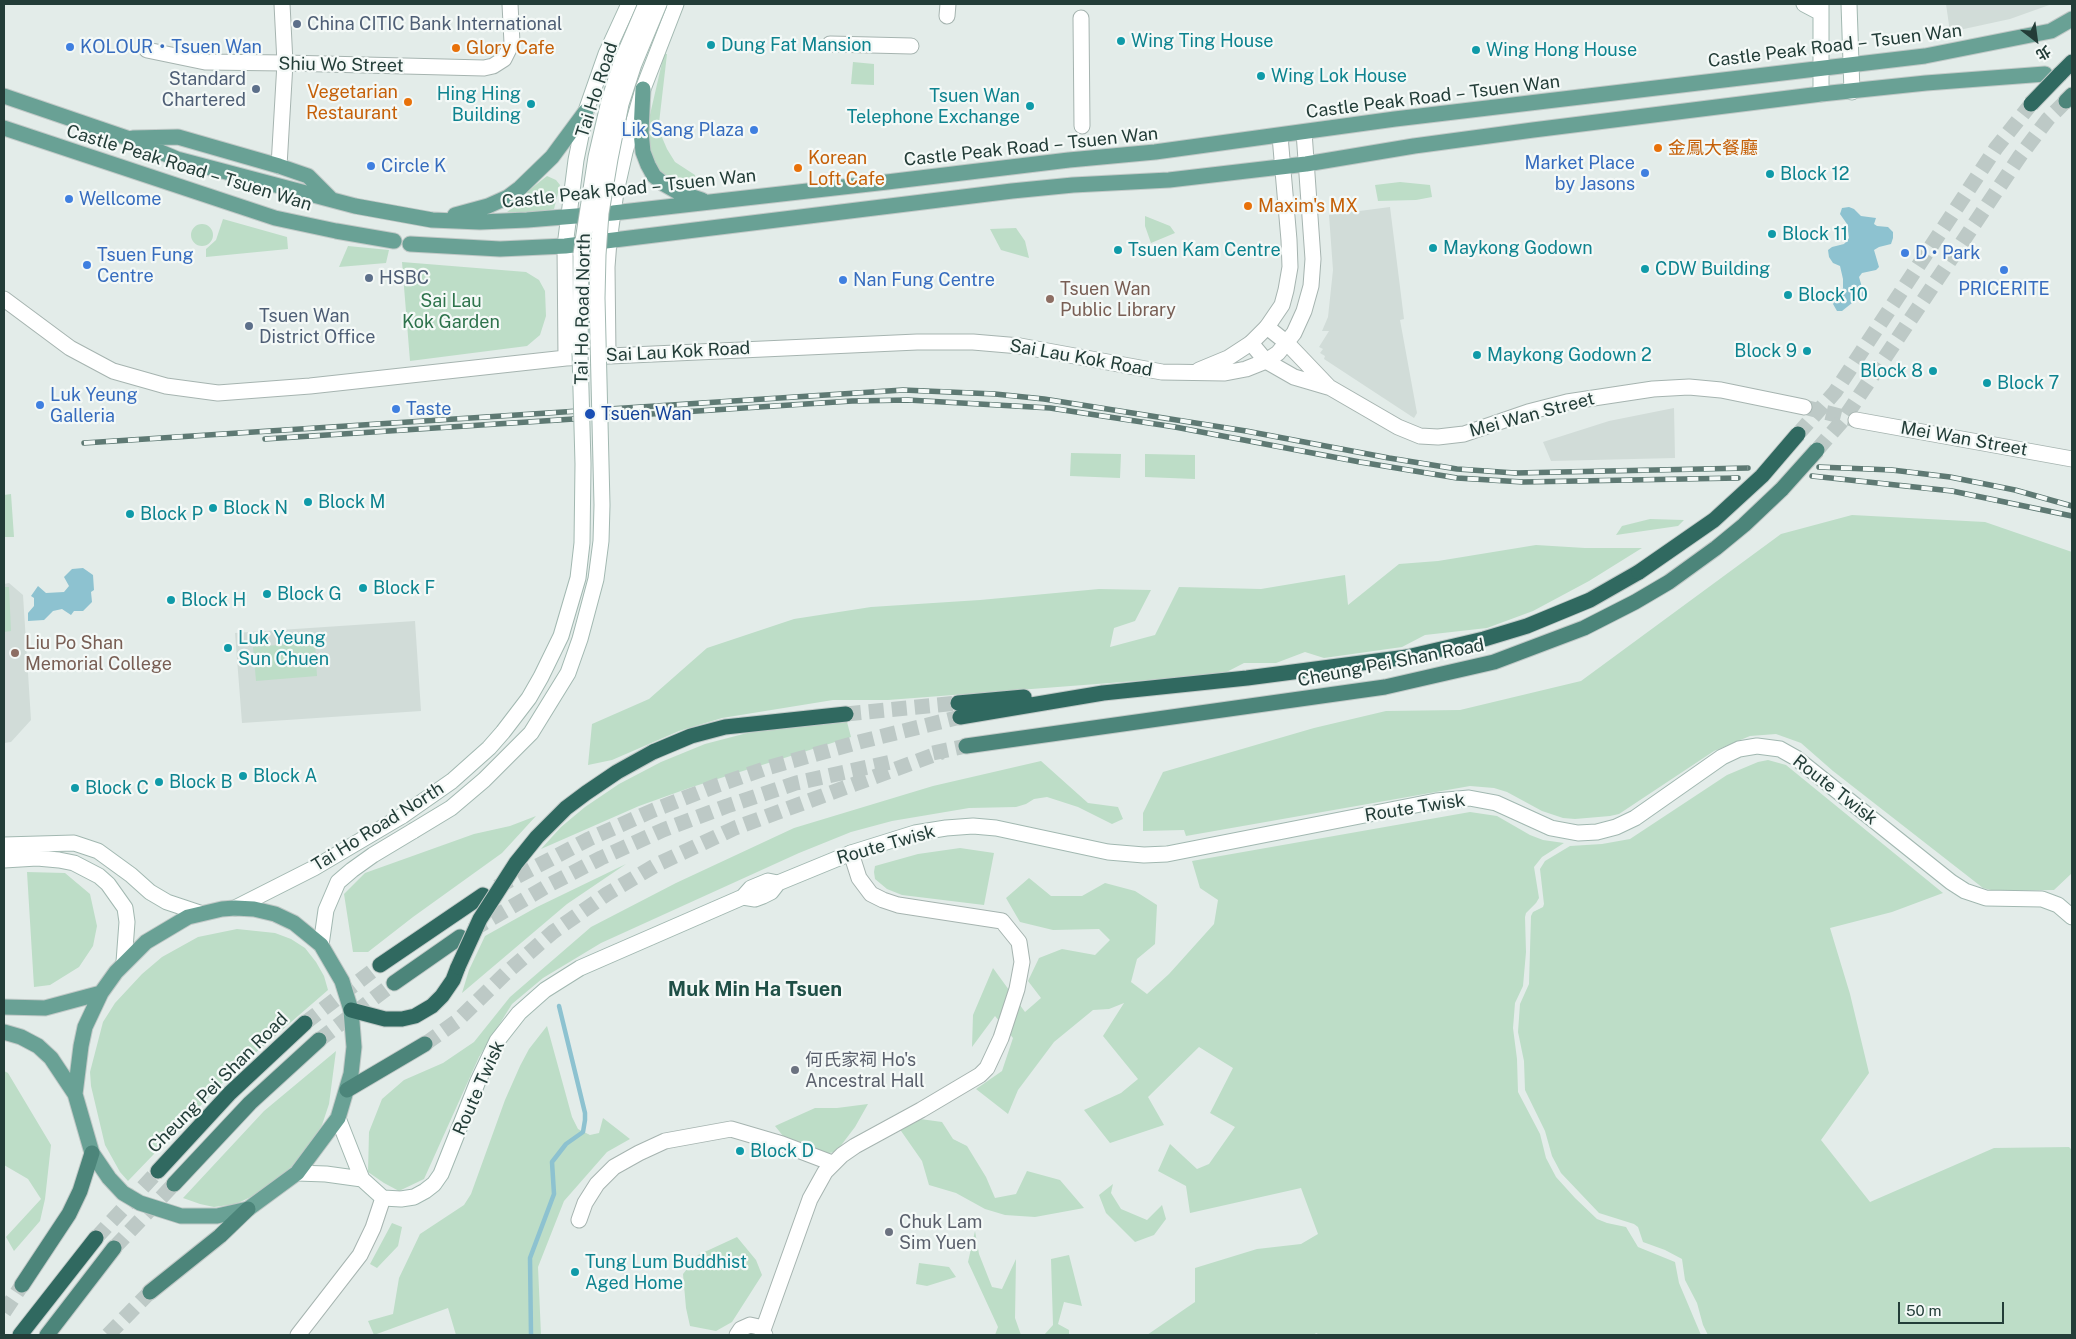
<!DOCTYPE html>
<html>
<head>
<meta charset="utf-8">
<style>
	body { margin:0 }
	#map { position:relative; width:2076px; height:1339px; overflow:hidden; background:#e3ece9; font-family:"Public Sans","Noto Sans TC",sans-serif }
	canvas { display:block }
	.frame { position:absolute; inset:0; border:5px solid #233d38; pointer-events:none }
	.north { position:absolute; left:2011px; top:15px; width:50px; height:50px; -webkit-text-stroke:4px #f4f9f7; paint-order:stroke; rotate:150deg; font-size:14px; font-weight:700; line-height:20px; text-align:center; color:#233d38 }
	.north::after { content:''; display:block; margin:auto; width:18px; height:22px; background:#233d38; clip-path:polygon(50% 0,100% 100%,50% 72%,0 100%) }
	.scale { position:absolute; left:1898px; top:1302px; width:106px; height:22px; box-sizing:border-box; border:2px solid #233d38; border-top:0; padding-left:6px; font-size:15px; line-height:18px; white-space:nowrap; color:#233d38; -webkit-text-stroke:4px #f4f9f7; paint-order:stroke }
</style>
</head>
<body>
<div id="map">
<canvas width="2076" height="1339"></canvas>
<div class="frame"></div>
<div class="north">北</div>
<div class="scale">50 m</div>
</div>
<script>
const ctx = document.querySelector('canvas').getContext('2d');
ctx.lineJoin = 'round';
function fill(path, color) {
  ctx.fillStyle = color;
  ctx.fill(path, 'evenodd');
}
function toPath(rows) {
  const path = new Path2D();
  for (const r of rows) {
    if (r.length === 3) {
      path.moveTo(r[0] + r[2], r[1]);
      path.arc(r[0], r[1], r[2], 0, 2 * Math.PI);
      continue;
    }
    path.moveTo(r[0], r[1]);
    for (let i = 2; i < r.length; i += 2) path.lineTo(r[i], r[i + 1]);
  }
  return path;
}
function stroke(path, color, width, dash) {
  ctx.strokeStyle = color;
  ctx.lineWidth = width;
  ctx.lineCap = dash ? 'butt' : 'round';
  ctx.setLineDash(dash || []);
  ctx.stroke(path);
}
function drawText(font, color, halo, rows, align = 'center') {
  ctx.font = font + ' "Public Sans","Noto Sans TC",sans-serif';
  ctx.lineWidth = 4.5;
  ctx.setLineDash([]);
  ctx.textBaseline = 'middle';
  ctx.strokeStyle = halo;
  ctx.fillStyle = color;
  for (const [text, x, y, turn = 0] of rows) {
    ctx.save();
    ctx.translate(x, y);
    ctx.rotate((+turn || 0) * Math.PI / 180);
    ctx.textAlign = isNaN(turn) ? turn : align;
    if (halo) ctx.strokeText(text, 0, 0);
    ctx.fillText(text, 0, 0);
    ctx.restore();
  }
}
const built = toPath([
	[1946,4,2052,4,2010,19,1950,32],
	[1390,207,1404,319,1400,320,1417,413,1414,418,1324,359,1325,356,1320,353,1323,349,1319,347,1329,331,1322,331,1328,317,1333,270,1329,215],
	[1674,408,1675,458,1551,461,1543,442,1609,421],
	[9,583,23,595,31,720,11,742,4,743,4,584],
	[415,621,421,711,242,723,235,633]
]);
const green = toPath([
	[664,54,667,54,659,123,661,135,667,149,675,162,695,175,696,187,680,184,661,173,651,159,646,132],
	[853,62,874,64,874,85,851,84],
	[547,176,556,180,560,185,554,209,534,213,507,212,519,203,528,191],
	[1400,182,1430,185,1432,197,1416,200,1378,201,1375,185],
	[1145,216,1170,226,1175,233,1151,243,1145,226],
	[223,219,287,237,288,249,206,257,206,249,216,240],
	[202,235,11],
	[1016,228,1025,241,1029,258,1001,250,990,229],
	[348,246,389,250,386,263,339,267],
	[402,262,526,272,539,280,545,291,546,316,540,335,527,346,410,361],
	[1071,453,1121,454,1120,478,1070,476],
	[1145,454,1195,455,1195,479,1145,477],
	[11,494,14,537,4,537,4,495],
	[1852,515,1985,522,2072,552,2072,873,2054,890,1995,891,1983,888,1833,771,1801,743,1776,734,1750,736,1714,751,1619,814,1610,816,1575,819,1563,818,1542,811,1507,792,1494,788,1470,786,1186,836,1184,830,1143,831,1143,813,1163,772,1314,728,1386,711,1460,710,1581,681,1781,534],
	[1650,519,1684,520,1678,526,1616,535,1622,526],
	[1536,545,1585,548,1642,548,1589,581,1533,611,1487,628,1425,635,1402,647,1324,658,1305,652,1276,663,1244,663,1215,678,1188,677,888,700,833,700,722,718,679,731,612,760,588,765,592,724,649,699,707,648,794,619,871,607,980,600,1099,589,1151,590,1135,621,1114,628,1110,647,1155,635,1179,587,1261,589,1345,575,1348,605,1399,564,1438,561],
	[4,587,9,587,11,631,4,632],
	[315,642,317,676,256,681,253,647],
	[846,718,851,737,692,787,639,806,541,849,561,827,585,807,619,784,661,762,705,744,751,732],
	[1768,760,1786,765,1943,893,1892,912,1830,928,1850,994,1869,1073,1821,1140,1870,1202,1994,1148,2069,1147,2072,1150,2072,1335,1708,1335,1703,1325,1697,1303,1685,1280,1682,1259,1665,1250,1643,1242,1638,1227,1634,1224,1599,1213,1561,1173,1552,1156,1545,1131,1525,1090,1524,1061,1518,1032,1520,1004,1529,984,1531,916,1533,912,1543,907,1544,904,1540,869,1545,861,1570,846,1602,844,1630,839,1727,775,1758,762],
	[1041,761,1088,803,1118,807,1123,819,1112,824,1078,807,1047,797,1034,799,1026,804,1016,807,969,808,892,821,851,832,799,853,601,943,543,978,512,1004,479,1057,424,1179,399,1191,384,1183,368,1172,369,1132,382,1099,404,1080,443,1063,474,1042,510,997,591,927,676,883,794,828,933,786],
	[1470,812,1497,816,1530,835,1543,840,1564,843,1542,857,1534,867,1539,898,1536,903,1526,913,1525,917,1526,952,1523,986,1515,1003,1513,1028,1517,1059,1518,1092,1540,1134,1546,1158,1556,1177,1575,1198,1597,1219,1607,1223,1626,1227,1638,1247,1675,1262,1679,1283,1701,1335,1320,1335,1316,1333,1314,1335,1147,1335,1195,1302,1195,1268,1257,1249,1301,1244,1318,1234,1301,1188,1190,1213,1186,1186,1158,1171,1170,1144,1197,1169,1209,1164,1235,1127,1210,1113,1233,1068,1199,1047,1148,1097,1164,1125,1110,1143,1084,1110,1121,1093,1138,1079,1103,1036,1124,1003,1109,1009,1093,1010,1054,1042,1018,1090,1008,1114,976,1089,1002,1071,1013,1038,995,1016,972,1047,973,1015,993,968,1025,1012,1041,998,1028,981,1039,958,1062,949,1095,955,1110,940,1099,929,1053,930,1020,922,1006,898,1029,878,1051,896,1082,896,1105,883,1135,891,1157,905,1155,944,1137,959,1131,982,1147,994,1169,974,1214,924,1218,900,1200,888,1192,861],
	[536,816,502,853,413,917,368,952,353,952,344,894,365,873,474,834,510,826],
	[960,848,994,853,984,905,902,895,887,889,875,879,874,872,875,866,918,854],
	[626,864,567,904,462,993,469,970,485,936,537,907],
	[27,872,65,873,90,894,97,926,93,946,79,967,50,985,34,987],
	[237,929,275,933,291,939,305,948,316,962,324,976,328,990,230,1075,128,1181,120,1172,105,1145,91,1086,90,1072,103,1022,115,1003,142,974,162,957,198,937],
	[547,1026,572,1117,578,1129,590,1135,599,1133,603,1118,630,1139,607,1152,564,1201,538,1267,541,1335,456,1335,448,1308,374,1335,368,1321,393,1314,399,1278,420,1234,464,1205,471,1194,505,1100,520,1066,529,1049],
	[336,1051,329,1104,322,1125,307,1150,287,1171,259,1193,236,1204,214,1207,200,1204,183,1198,264,1111],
	[4,1071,8,1073,51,1145,45,1199,40,1221,14,1251,6,1237,41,1199,28,1179,4,1165],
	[868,1104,855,1127,836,1152,800,1157,775,1126,815,1108,837,1108],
	[913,1118,942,1122,953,1139,967,1146,986,1177,995,1198,1016,1194,1027,1171,1060,1180,1084,1208,1035,1217,1005,1215,985,1209,956,1193,929,1185,922,1161,899,1128],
	[1113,1184,1111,1193,1121,1209,1147,1220,1162,1205,1166,1219,1154,1235,1135,1242,1106,1213,1099,1195],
	[392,1223,402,1227,398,1246,377,1268,370,1264],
	[975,1231,979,1254,992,1287,1002,1289,1016,1259,1015,1318,1021,1335,995,1335,998,1327,968,1262],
	[737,1237,756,1260,762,1275,732,1322,716,1331,690,1326,686,1308,683,1274,698,1255],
	[1069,1255,1082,1306,1064,1302,1058,1324,1069,1330,1069,1335,1044,1335,1053,1325,1051,1259],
	[919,1263,949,1267,956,1277,927,1286,916,1284]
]);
const water = toPath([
	[1849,207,1854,209,1861,216,1876,218,1874,224,1877,226,1888,227,1893,232,1893,238,1891,244,1879,247,1874,250,1879,267,1876,270,1862,273,1859,277,1864,294,1862,299,1852,303,1842,311,1837,311,1833,304,1843,288,1843,279,1840,266,1833,263,1829,257,1828,250,1832,247,1844,244,1849,238,1847,224,1840,214,1842,208],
	[83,568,93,575,94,590,91,592,92,602,83,611,74,611,71,615,62,609,53,611,44,620,28,621,28,613,34,606,34,598,31,596,38,586,46,593,64,592,69,586,64,577,72,569]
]);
const stream = toPath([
	[531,1335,530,1258,554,1194,552,1162,566,1144,583,1132,585,1120,585,1113,559,1006]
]);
const minorTunnel = toPath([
	[1804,407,1856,420]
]);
const trunkTunnel = toPath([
	[1817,450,1843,420,2020,156,2048,119,2066,101],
	[933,753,966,746],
	[472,930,549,885,601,858,663,830,727,806,796,783,891,762],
	[319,1040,394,983],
	[425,1044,457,1021,506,973,553,932,607,894,656,865,735,828,942,752],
	[114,1248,174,1184],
	[4,1312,22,1285],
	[108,1335,150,1292]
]);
const motorwayTunnel = toPath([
	[1798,434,1835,392,1996,148,2031,104],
	[846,714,958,703],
	[497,887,589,839,654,810,718,785,770,767,859,742,960,717],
	[305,1023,380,965],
	[96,1238,158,1171]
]);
const minor = toPath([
	[947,16,948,4],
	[1081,18,1082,126],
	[830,44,911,46],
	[147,50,205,62,285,63],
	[1267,327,1287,343,1329,387,1398,427,1420,436,1438,437,1464,434,1528,412,1567,402,1653,389,1689,387,1721,390,1804,407],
	[1251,343,1266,361,1294,377,1328,387],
	[1856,420,2072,459],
	[579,1220,585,1203,597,1184,614,1167,639,1153,665,1141,731,1129,782,1144,832,1163],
	[763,1330,810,1199,825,1172,842,1155,855,1146,921,1110,980,1075,987,1068,1001,1038,1017,989,1022,962,1019,942,1002,921,898,905,883,900,871,894,859,878,851,853],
	[298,1335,360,1255,373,1228,383,1198],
	[737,1335,741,1329,750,1325,759,1327,765,1335]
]);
const tertiary = toPath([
	[285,63,484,68,493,66,504,59,512,43,510,4],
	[279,166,285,63,282,4],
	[565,246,566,358],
	[4,299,70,348,113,371,166,386,218,393,310,386,566,358,917,342,973,342,1020,346,1162,372,1225,373,1246,369,1266,361,1278,353,1294,333,1304,311,1311,286,1313,259,1304,132],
	[608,355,607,267,609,241],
	[1199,370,1228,358,1251,343,1267,327,1282,305,1286,290,1290,267,1289,240,1280,136]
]);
const secondary = toPath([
	[1804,4,1821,13],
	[1849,4,1852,92],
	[1821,94,1821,4],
	[609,241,616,192,625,152,643,89,676,4],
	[565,246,576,160,586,111,606,54,629,4],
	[580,353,581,254],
	[4,845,74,843,98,851,131,875,150,892,167,902,200,913],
	[4,860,37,858,59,860,74,863,99,876,108,884,125,908,127,922,124,962],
	[743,897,755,899,763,896,771,892,778,883,851,853,915,833,946,828,973,826,996,828,1108,852,1144,855,1167,854,1436,801,1469,798,1496,803,1551,828,1578,833,1597,832,1616,827,1635,818,1722,757,1739,749,1757,746,1780,749,1796,758,1951,882,1965,891,1986,898,2042,899,2058,905,2072,917],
	[235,908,314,868,402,816],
	[321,945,326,910,338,882,352,870,373,855,413,831],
	[338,1118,362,1179,383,1198,401,1199,414,1197,425,1191,434,1184,441,1174,478,1081,497,1041,519,1013,545,990,580,968,743,897,751,888,768,881,778,883],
	[297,1173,326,1174,362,1179]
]);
const primary = toPath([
	[643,89,641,132,643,152,648,165,654,176,664,184,678,192,702,200],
	[4,96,127,138,177,159,355,206,432,220,480,222,527,220,613,213,887,182,1069,160,1155,152,1395,119,1925,56,2051,31,2072,19],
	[4,128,275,218,336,231,394,241],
	[133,138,178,137,279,166,308,176,332,200],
	[455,215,488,206,508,197,520,188,552,157,586,111],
	[410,244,500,249,565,246,1012,191,1073,185,1169,180,1306,164,1414,146,1533,130,1821,94,1926,83,2045,74],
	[235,908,254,909,275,914,294,923,321,945,342,981,351,1010,354,1047,351,1074,338,1118,297,1173,248,1209,217,1216,181,1216,140,1203,123,1193,109,1178,92,1153,75,1094,81,1046,85,1027,101,993,116,972,146,942,188,917,222,909,235,908],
	[4,1007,45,1008,101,993],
	[4,1032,21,1037,38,1046,51,1058,75,1094]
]);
const trunk = toPath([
	[2066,101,2072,95],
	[966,746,1385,687,1494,662,1584,628,1635,602,1669,582,1716,548,1744,525,1782,489],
	[394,983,460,937],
	[347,1090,425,1044],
	[174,1184,250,1103,319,1040],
	[22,1285,69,1214,80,1191,92,1153],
	[150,1292,220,1236,248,1209],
	[47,1335,114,1248]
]);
const motorway = toPath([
	[2060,74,2072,62],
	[958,703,1024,697],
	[960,717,1103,693,1247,678,1407,657,1484,639,1527,626,1590,600,1639,572],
	[653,752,691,736,725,727,846,714],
	[380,965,483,895],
	[351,1010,385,1019,402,1019,415,1016,432,1006,442,996,453,980,458,967],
	[158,1171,230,1093,305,1023],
	[20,1335,96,1238]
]);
const rail = toPath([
	[265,439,852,401,908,400,1050,408,1175,427,1360,462,1457,478,1523,482,1738,478],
	[84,443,903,390,995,394,1044,399,1246,431,1389,458,1457,469,1515,473,1748,468],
	[1819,467,1892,470,1950,477,2015,490,2072,506],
	[1812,476,1952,491,2072,516]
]);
const secondaryBridge = toPath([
	[581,254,596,157,609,101,622,60,646,4],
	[402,816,452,781,489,748,503,732,529,698,541,677,561,636,578,578,582,543,583,464,580,353],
	[413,831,451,808,484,780,531,733,568,673,580,639,596,579,601,541,602,505,597,298,598,255,601,213,610,159,621,104,634,64,659,4]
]);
const trunkBridge = toPath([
	[1782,489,1817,450]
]);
const motorwayBridge = toPath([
	[2031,104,2060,74],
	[1639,572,1714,520,1762,476,1798,434],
	[458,967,480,919,516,863,537,837,566,808,586,793,617,772,653,752]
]);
const markers = [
	[297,24,5,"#5c6f8a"],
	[1121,41,5,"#0f9aa8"],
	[711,45,5,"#0f9aa8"],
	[70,47,5,"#3f7fe0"],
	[456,48,5,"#e8710a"],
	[1476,50,5,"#0f9aa8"],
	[1261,76,5,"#0f9aa8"],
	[256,89,5,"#5c6f8a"],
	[408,102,5,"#e8710a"],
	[531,104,5,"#0f9aa8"],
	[1030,106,5,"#0f9aa8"],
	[754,130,5,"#3f7fe0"],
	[1658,148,5,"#e8710a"],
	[371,166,5,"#3f7fe0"],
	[798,168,5,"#e8710a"],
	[1645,173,5,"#3f7fe0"],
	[1770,174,5,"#0f9aa8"],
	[69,199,5,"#3f7fe0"],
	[1248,206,5,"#e8710a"],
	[1772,234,5,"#0f9aa8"],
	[1433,248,5,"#0f9aa8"],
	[1118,250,5,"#0f9aa8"],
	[1905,253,5,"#3f7fe0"],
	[87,265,5,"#3f7fe0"],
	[1645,269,5,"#0f9aa8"],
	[2004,270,5,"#3f7fe0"],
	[369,278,5,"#5c6f8a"],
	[843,280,5,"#3f7fe0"],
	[1788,295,5,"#0f9aa8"],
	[1050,299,5,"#8d6e63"],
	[249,326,5,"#5c6f8a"],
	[1807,351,5,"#0f9aa8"],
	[1477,355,5,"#0f9aa8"],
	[1933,371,5,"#0f9aa8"],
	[1987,383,5,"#0f9aa8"],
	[40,405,5,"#3f7fe0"],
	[396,409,5,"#3f7fe0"],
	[590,414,6,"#1a4fb4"],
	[308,502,5,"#0f9aa8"],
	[213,508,5,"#0f9aa8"],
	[130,514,5,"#0f9aa8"],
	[363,588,5,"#0f9aa8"],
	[267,594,5,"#0f9aa8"],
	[171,600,5,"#0f9aa8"],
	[228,648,5,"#0f9aa8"],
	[15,653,5,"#8d6e63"],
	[243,776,5,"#0f9aa8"],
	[159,782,5,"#0f9aa8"],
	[75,788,5,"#0f9aa8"],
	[795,1070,5,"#6b7280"],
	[740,1151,5,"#0f9aa8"],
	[889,1232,5,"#6b7280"],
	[575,1272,5,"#0f9aa8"]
];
const serviceNames = [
	["China CITIC Bank International",307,24],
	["Standard",246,79,"right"],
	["Chartered",246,100,"right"],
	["HSBC",379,278],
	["Tsuen Wan",259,316],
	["District Office",259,337]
];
const cultureNames = [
	["Wing Ting House",1131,41],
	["Dung Fat Mansion",721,45],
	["Wing Hong House",1486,50],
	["Wing Lok House",1271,76],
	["Hing Hing",521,94,"right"],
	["Building",521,115,"right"],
	["Tsuen Wan",1020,96,"right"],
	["Telephone Exchange",1020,117,"right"],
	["Block 12",1780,174],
	["Block 11",1782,234],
	["Maykong Godown",1443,248],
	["Tsuen Kam Centre",1128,250],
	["CDW Building",1655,269],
	["Block 10",1798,295],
	["Block 9",1797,351,"right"],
	["Maykong Godown 2",1487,355],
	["Block 8",1923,371,"right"],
	["Block 7",1997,383],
	["Block M",318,502],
	["Block N",223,508],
	["Block P",140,514],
	["Block F",373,588],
	["Block G",277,594],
	["Block H",181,600],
	["Luk Yeung",238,638],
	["Sun Chuen",238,659],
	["Block A",253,776],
	["Block B",169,782],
	["Block C",85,788],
	["Block D",750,1151],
	["Tung Lum Buddhist",585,1262],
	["Aged Home",585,1283]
];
const streetNames = [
	["Castle Peak Road – Tsuen Wan",1835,46,-7],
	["Shiu Wo Street",341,65,1],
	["Tai Ho Road",597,90,-72],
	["Castle Peak Road – Tsuen Wan",1433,97,-7],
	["Castle Peak Road – Tsuen Wan",1031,147,-6],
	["Castle Peak Road – Tsuen Wan",189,168,17],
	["Castle Peak Road – Tsuen Wan",629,189,-6],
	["Tai Ho Road North",583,309,-89],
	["Sai Lau Kok Road",678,352,-3],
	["Sai Lau Kok Road",1081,358,10],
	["Mei Wan Street",1532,415,-15],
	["Mei Wan Street",1964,439,10],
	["Cheung Pei Shan Road",1391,663,-11],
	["Route Twisk",1835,790,38],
	["Route Twisk",1415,808,-9],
	["Tai Ho Road North",378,827,-32],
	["Route Twisk",886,845,-16],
	["Cheung Pei Shan Road",218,1083,-45],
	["Route Twisk",479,1088,-66]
];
const shopNames = [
	["KOLOUR‧Tsuen Wan",80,47],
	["Lik Sang Plaza",744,130,"right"],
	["Market Place",1635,163,"right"],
	["by Jasons",1635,184,"right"],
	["Circle K",381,166],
	["Wellcome",79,199],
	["D • Park",1915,253],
	["Tsuen Fung",97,255],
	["Centre",97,276],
	["Nan Fung Centre",853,280],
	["PRICERITE",2004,289,"center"],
	["Luk Yeung",50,395],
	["Galleria",50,416],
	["Taste",406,409]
];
const foodNames = [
	["Glory Cafe",466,48],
	["Vegetarian",398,92,"right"],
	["Restaurant",398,113,"right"],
	["金鳳大餐廳",1668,148],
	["Korean",808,158],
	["Loft Cafe",808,179],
	["Maxim's MX",1258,206]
];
const educationNames = [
	["Tsuen Wan",1060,289],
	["Public Library",1060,310],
	["Liu Po Shan",25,643],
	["Memorial College",25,664]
];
const parkNames = [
	["Sai Lau",451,301],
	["Kok Garden",451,322]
];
const transitNames = [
	["Tsuen Wan",601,414]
];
const worshipNames = [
	["何氏家祠 Ho's",805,1060],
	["Ancestral Hall",805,1081],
	["Chuk Lam",899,1222],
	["Sim Yuen",899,1243]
];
const quarterNames = [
	["Muk Min Ha Tsuen",755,990]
];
fill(built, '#d1dcd8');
fill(green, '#bdddc7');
fill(water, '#8dc2d0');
stroke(stream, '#8dc2d0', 4.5);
stroke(minorTunnel, '#bdc9c6', 15, [15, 8]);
stroke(trunkTunnel, '#bdc9c6', 15, [15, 8]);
stroke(motorwayTunnel, '#bdc9c6', 15, [15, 8]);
stroke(minor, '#a6b4b0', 17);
stroke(tertiary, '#a6b4b0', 17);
stroke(secondary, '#a2b8b1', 17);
stroke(primary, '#c1c9c7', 17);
stroke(trunk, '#c1c9c7', 17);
stroke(motorway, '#c1c9c7', 17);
stroke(minor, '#fff', 15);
stroke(tertiary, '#fff', 15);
stroke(secondary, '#fff', 15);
stroke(primary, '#69a195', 15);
stroke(trunk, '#4c857a', 15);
stroke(motorway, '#306960', 15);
stroke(rail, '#5e7973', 5.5);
stroke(rail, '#f4f9f7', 4, [11]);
stroke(secondaryBridge, '#a2b8b1', 17, []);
stroke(trunkBridge, '#c1c9c7', 17, []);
stroke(motorwayBridge, '#c1c9c7', 17, []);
stroke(secondaryBridge, '#fff', 15);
stroke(trunkBridge, '#4c857a', 15);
stroke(motorwayBridge, '#306960', 15);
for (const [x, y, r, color] of markers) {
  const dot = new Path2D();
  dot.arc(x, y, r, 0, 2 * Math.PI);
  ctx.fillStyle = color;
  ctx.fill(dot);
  stroke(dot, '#f4f9f7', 2);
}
drawText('18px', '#4e5e75', '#f4f9f7', serviceNames, 'left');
drawText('18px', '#0d838f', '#f4f9f7', cultureNames, 'left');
drawText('18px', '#233d38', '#f4f9f7', streetNames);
drawText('18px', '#366cbe', '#f4f9f7', shopNames, 'left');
drawText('18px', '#c56008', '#f4f9f7', foodNames, 'left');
drawText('18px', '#785e54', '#f4f9f7', educationNames, 'left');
drawText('18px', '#2e734c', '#f4f9f7', parkNames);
drawText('18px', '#164399', '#f4f9f7', transitNames, 'left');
drawText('18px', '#5b616d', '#f4f9f7', worshipNames, 'left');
drawText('bold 20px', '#1f4f46', '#f4f9f7', quarterNames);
</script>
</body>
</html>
